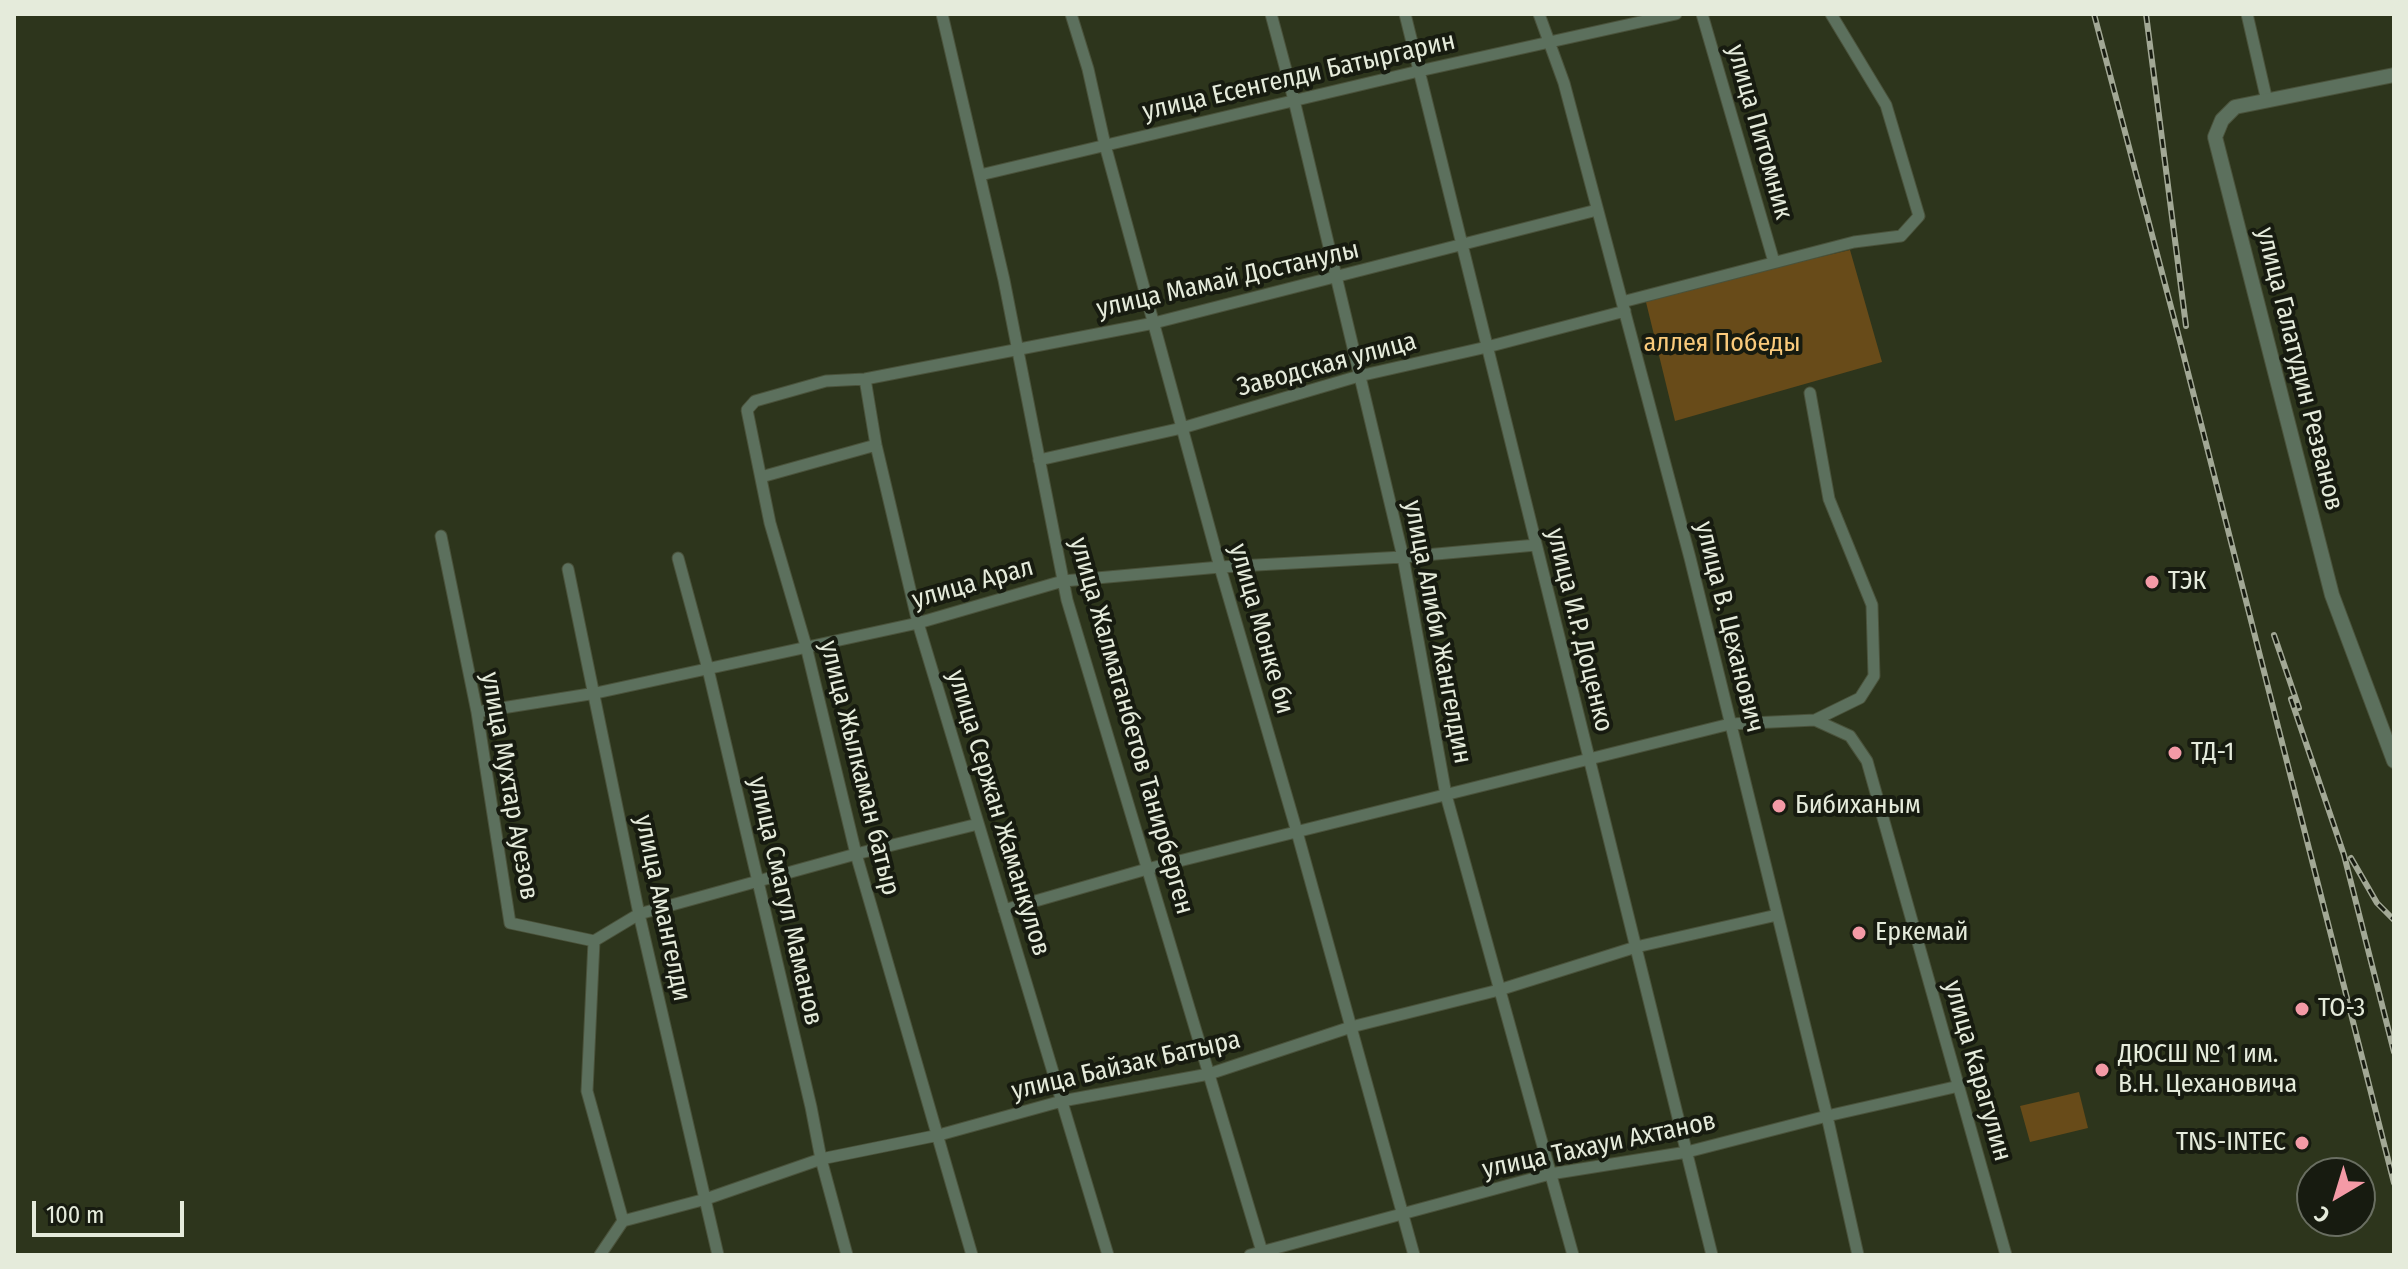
<!DOCTYPE html>
<html>
<head>
<meta charset="utf-8">
<style>
	body { margin:0 }
	#map { position:relative; width:2408px; height:1269px; overflow:hidden; background:#2d351c; font-family:"Fira Sans Condensed",sans-serif }
	canvas { display:block }
	.frame { position:absolute; inset:0; border:16px solid #e5ebdb; pointer-events:none }
	.north { position:absolute; left:2296px; top:1157px; width:80px; height:80px; box-sizing:border-box; background:#171b10; border:2px solid #696e61; border-radius:50%; rotate:218deg; font-size:22px; font-weight:700; line-height:32px; text-align:center; color:#e5ebdb }
	.north::after { content:''; display:block; margin:auto; width:28px; height:36px; background:#f49aa6; clip-path:polygon(50% 0,100% 100%,50% 72%,0 100%) }
	.scale { position:absolute; left:32px; top:1201px; width:152px; height:36px; box-sizing:border-box; border:4px solid #e5ebdb; border-top:0; padding-left:10px; font-size:24px; line-height:28px; white-space:nowrap; color:#e5ebdb; -webkit-text-stroke:6px #171b10; paint-order:stroke }
</style>
</head>
<body>
<div id="map">
<canvas width="2408" height="1269"></canvas>
<div class="frame"></div>
<div class="north">С</div>
<div class="scale">100 m</div>
</div>
<script>
const ctx = document.querySelector('canvas').getContext('2d');
ctx.lineJoin = 'round';
function fill(path, color) {
  ctx.fillStyle = color;
  ctx.fill(path, 'evenodd');
}
function toPath(rows) {
  const path = new Path2D();
  for (const r of rows) {
    path.moveTo(r[0], r[1]);
    for (let i = 2; i < r.length; i += 2) path.lineTo(r[i], r[i + 1]);
  }
  return path;
}
function stroke(path, color, width, dash) {
  ctx.strokeStyle = color;
  ctx.lineWidth = width;
  ctx.lineCap = dash ? 'butt' : 'round';
  ctx.setLineDash(dash || []);
  ctx.stroke(path);
}
function drawText(font, color, halo, rows, align = 'center') {
  ctx.font = font + ' "Fira Sans Condensed",sans-serif';
  ctx.lineWidth = 8;
  ctx.setLineDash([]);
  ctx.textBaseline = 'middle';
  ctx.strokeStyle = halo;
  ctx.fillStyle = color;
  for (const [text, x, y, turn = 0] of rows) {
    ctx.save();
    ctx.translate(x, y);
    ctx.rotate((+turn || 0) * Math.PI / 180);
    ctx.textAlign = isNaN(turn) ? turn : align;
    if (halo) ctx.strokeText(text, 0, 0);
    ctx.fillText(text, 0, 0);
    ctx.restore();
  }
}
const green = toPath([
	[1850,250,1882,362,1675,421,1645,298],
	[2079,1092,2088,1128,2030,1142,2020,1106]
]);
const minor = toPath([
	[942,14,1004,280,1067,600,1263,1255],
	[1071,14,1088,69,1105,145,1220,567,1297,832,1414,1255],
	[1271,14,1294,100,1403,557,1446,795,1573,1255],
	[1405,14,1712,1255],
	[1539,14,1564,83,1690,558,1827,1116,1858,1255],
	[1702,14,1774,262],
	[2247,14,2267,101],
	[980,175,1419,71,1676,14],
	[1622,302,1854,242,1901,236,1919,216,1886,105,1831,14],
	[865,379,876,445,918,623,1108,1255],
	[1810,393,1829,499,1872,605,1874,676,1860,698,1815,720],
	[1039,460,1182,428,1359,376,1487,347,1625,311],
	[761,477,876,445],
	[441,536,477,712,510,923,594,941],
	[678,558,708,669,811,1107,821,1159,847,1255],
	[568,569,639,914,718,1255],
	[477,712,596,693,918,623,1063,581,1220,567,1403,557,1536,545],
	[1004,910,1147,869,1730,724,1815,720,1850,736,1867,761,2006,1255],
	[594,941,639,914,856,854,978,824],
	[594,941,587,1091,623,1221,600,1255],
	[623,1221,706,1199,821,1159,939,1135,1062,1101,1209,1074,1351,1027,1499,990,1636,947,1777,915],
	[972,1255,856,854,806,646,770,523,747,410,755,401,826,381,865,379,1154,323,1597,210],
	[1250,1255,1550,1174,1687,1152,1827,1116,1959,1086]
]);
const tertiary = toPath([
	[2394,75,2235,107,2222,120,2215,137,2332,595,2394,761]
]);
const rail = toPath([
	[2094,14,2181,345,2394,1183],
	[2146,14,2186,326],
	[2274,635,2299,708],
	[2291,699,2344,855,2394,1052],
	[2351,858,2377,903,2394,920]
]);
const markers = [
	[2152,582,8,"#f49aa6"],
	[2175,753,8,"#f49aa6"],
	[1779,806,8,"#f49aa6"],
	[1859,933,8,"#f49aa6"],
	[2302,1009,8,"#f49aa6"],
	[2102,1070,8,"#f49aa6"],
	[2302,1143,8,"#f49aa6"]
];
const streetNames = [
	["улица Есенгелди Батыргарин",1299,77,-13],
	["улица Питомник",1759,132,74],
	["улица Мамай Достанулы",1228,280,-13],
	["Заводская улица",1327,365,-15],
	["улица Галатудин Резванов",2299,369,76],
	["улица Арал",973,584,-16],
	["улица В. Цеханович",1729,627,76],
	["улица Монке би",1261,629,74],
	["улица И.Р. Доценко",1579,630,76],
	["улица Алиби Жангелдин",1437,632,79],
	["улица Жалмаганбетов Танирберген",1131,726,74],
	["улица Жылкаман батыр",859,768,76],
	["улица Мухтар Ауезов",509,786,80],
	["улица Сержан Жаманкулов",998,813,73],
	["улица Смагул Маманов",785,901,77],
	["улица Амангелди",662,908,78],
	["улица Байзак Батыра",1126,1066,-13],
	["улица Карагулин",1977,1071,74],
	["улица Тахауи Ахтанов",1599,1146,-12]
];
const parkNames = [
	["аллея Победы",1722,344]
];
const poiNames = [
	["ТЭК",2168,582],
	["ТД-1",2191,753],
	["Бибиханым",1795,806],
	["Еркемай",1875,933],
	["ТО-3",2318,1009],
	["ДЮСШ № 1 им.",2118,1055],
	["В.Н. Цехановича",2118,1085],
	["TNS-INTEC",2286,1143,"right"]
];
fill(green, '#684b19');
stroke(minor, '#4a523b', 13);
stroke(tertiary, '#4a523b', 16);
stroke(minor, '#5c705d', 11);
stroke(tertiary, '#5c705d', 14);
stroke(rail, '#a2a895', 6);
stroke(rail, '#171b10', 3, [9]);
for (const [x, y, r, color] of markers) {
  const dot = new Path2D();
  dot.arc(x, y, r, 0, 2 * Math.PI);
  ctx.fillStyle = color;
  ctx.fill(dot);
  stroke(dot, '#171b10', 3);
}
drawText('26px', '#e5ebdb', '#171b10', streetNames);
drawText('26px', '#faca7b', '#171b10', parkNames);
drawText('26px', '#e5ebdb', '#171b10', poiNames, 'left');
</script>
</body>
</html>
